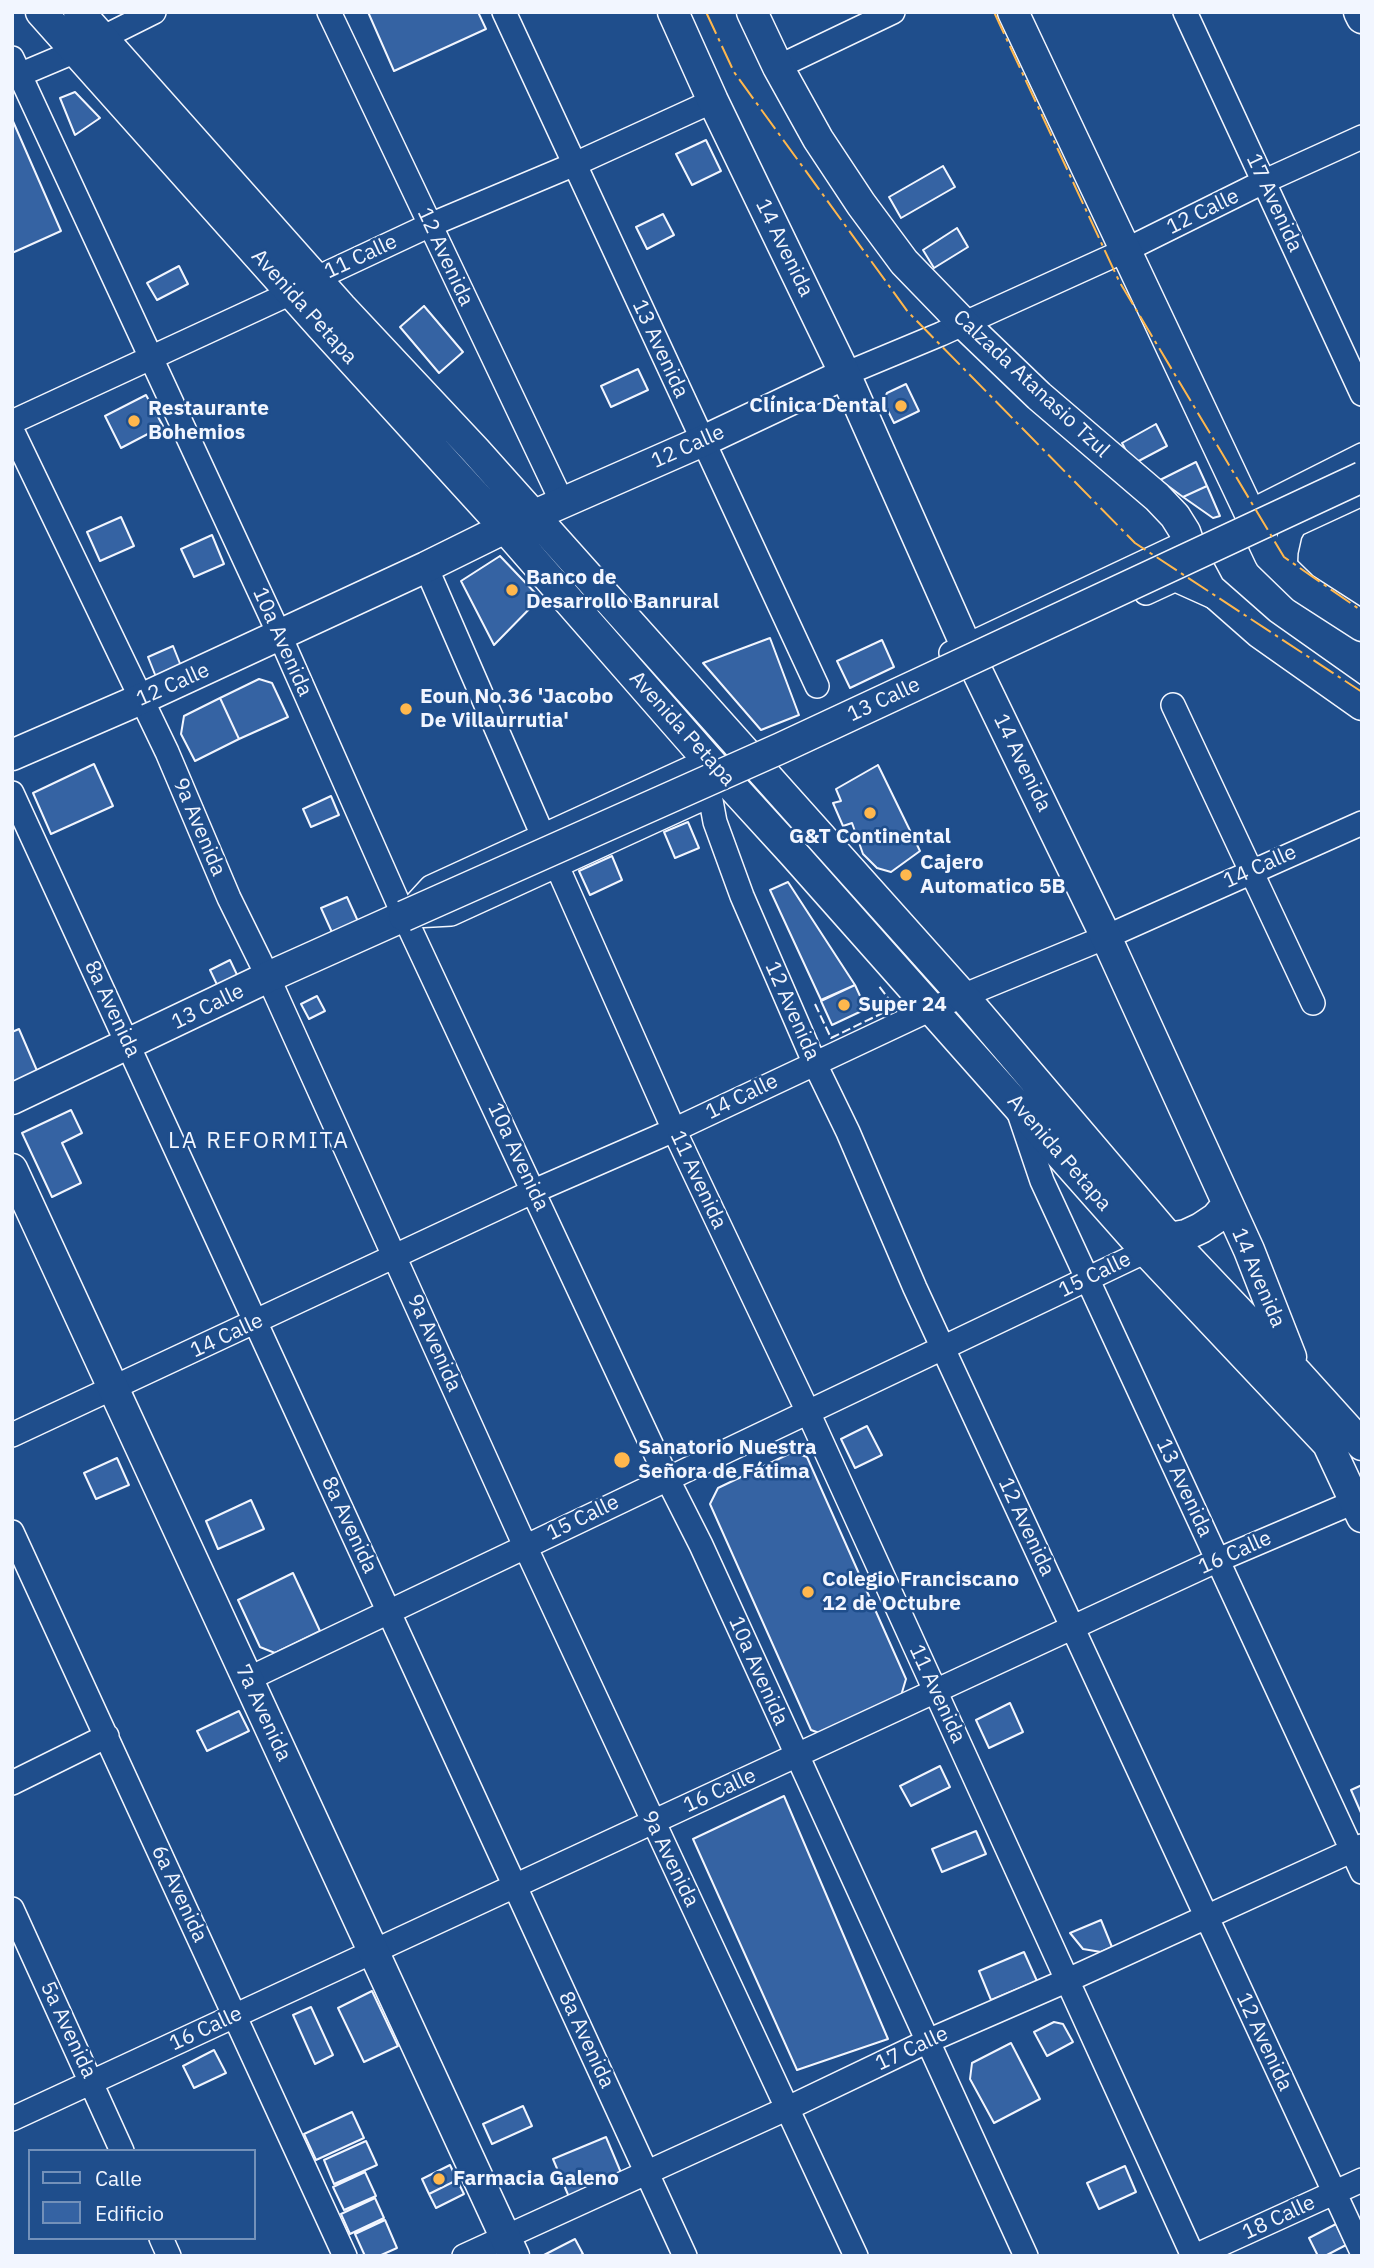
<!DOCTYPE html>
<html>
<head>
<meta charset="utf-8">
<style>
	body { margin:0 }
	#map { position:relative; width:1374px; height:2268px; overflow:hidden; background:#1f4e8c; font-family:"IBM Plex Sans",sans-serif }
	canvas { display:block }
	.frame { position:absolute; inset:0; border:14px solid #f2f6ff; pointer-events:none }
	.legend { position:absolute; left:28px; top:2149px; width:228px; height:91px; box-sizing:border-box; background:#1f4e8c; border:2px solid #7391ba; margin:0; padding:9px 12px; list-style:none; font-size:21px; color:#f2f6ff }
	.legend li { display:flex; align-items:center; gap:14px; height:35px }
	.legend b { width:35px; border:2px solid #7391ba }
</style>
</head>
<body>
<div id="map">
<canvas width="1374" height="2268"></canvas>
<div class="frame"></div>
<ul class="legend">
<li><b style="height:9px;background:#1f4e8c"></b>Calle</li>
<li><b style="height:19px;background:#3563a3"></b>Edificio</li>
</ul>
</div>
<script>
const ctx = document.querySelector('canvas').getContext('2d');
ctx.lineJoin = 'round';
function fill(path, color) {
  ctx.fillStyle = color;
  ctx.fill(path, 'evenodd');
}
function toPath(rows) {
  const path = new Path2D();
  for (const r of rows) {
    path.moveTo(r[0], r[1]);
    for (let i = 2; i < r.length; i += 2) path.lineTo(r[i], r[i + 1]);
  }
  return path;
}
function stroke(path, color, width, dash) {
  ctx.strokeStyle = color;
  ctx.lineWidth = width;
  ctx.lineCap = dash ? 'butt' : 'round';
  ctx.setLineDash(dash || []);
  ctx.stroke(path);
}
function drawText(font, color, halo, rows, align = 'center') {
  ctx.font = font + ' "IBM Plex Sans",sans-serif';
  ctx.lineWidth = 5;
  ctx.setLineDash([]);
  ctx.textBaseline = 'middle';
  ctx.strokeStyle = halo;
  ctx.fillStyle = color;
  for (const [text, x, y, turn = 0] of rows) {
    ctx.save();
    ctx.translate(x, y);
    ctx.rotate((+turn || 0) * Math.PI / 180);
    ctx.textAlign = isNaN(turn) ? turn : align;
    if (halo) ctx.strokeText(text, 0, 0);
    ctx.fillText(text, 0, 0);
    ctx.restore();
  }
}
const building = toPath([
	[368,12,478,12,486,29,394,71,368,12],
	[75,92,100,118,75,135,60,98,75,92],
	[12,119,61,231,12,253,12,119],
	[706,140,721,171,692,185,676,154,706,140],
	[943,166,955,187,901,218,889,197,943,166],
	[663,214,674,235,647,249,636,227,663,214],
	[957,228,968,247,934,268,923,250,957,228],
	[179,266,188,284,157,300,147,283,179,266],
	[424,306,463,352,439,373,400,327,424,306],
	[638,369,648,390,611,407,601,386,638,369],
	[906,384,919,411,894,423,883,401,887,393,906,384],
	[146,395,163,426,121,448,105,416,146,395],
	[1156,424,1167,446,1133,464,1122,443,1156,424],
	[1196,462,1207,486,1183,497,1160,480,1196,462],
	[1207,486,1220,516,1213,518,1183,497,1207,486],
	[121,517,134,546,100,561,87,532,121,517],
	[212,535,224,564,194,577,181,549,212,535],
	[500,556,540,598,494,645,461,581,500,556],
	[770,638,799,715,761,730,703,663,770,638],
	[882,640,894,667,850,688,837,661,882,640],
	[173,646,183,671,158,682,148,657,173,646],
	[259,679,272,683,288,717,239,739,220,698,259,679],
	[220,698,239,739,195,761,181,734,184,716,220,698],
	[94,764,113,806,51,834,33,793,94,764],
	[878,765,920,851,891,872,877,868,863,854,852,823,843,826,833,803,841,801,836,789,878,765],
	[331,796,339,815,311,827,303,809,331,796],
	[688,822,699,848,675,858,664,832,688,822],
	[612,856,622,880,590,895,579,871,612,856],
	[788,882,855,985,821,1000,770,890,788,882],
	[347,897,361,928,335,939,321,908,347,897],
	[230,960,240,981,220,991,210,970,230,960],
	[855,985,866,1009,832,1025,821,1001,855,985],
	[317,996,325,1011,309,1019,301,1004,317,996],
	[19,1029,38,1073,12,1084,12,1032,19,1029],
	[71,1110,82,1133,62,1143,81,1183,52,1197,22,1133,71,1110],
	[867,1426,882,1455,855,1468,841,1439,867,1426],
	[793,1452,807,1457,906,1679,900,1699,825,1735,811,1730,710,1504,718,1488,793,1452],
	[117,1458,129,1485,96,1499,84,1473,117,1458],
	[251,1500,264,1529,218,1549,206,1521,251,1500],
	[293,1573,320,1631,275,1653,260,1647,238,1600,293,1573],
	[1010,1703,1023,1732,989,1748,976,1720,1010,1703],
	[239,1711,249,1731,207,1751,197,1731,239,1711],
	[940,1766,950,1787,911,1806,900,1786,940,1766],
	[1362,1785,1362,1815,1351,1790,1362,1785],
	[784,1796,888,2039,797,2070,693,1839,784,1796],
	[976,1831,986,1854,942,1872,932,1849,976,1831],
	[1101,1920,1112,1947,1101,1952,1083,1949,1070,1933,1101,1920],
	[1024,1952,1037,1981,991,2000,979,1971,1024,1952],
	[372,1991,398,2046,364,2062,338,2008,372,1991],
	[311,2007,333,2055,315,2064,293,2015,311,2007],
	[1054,2022,1063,2024,1073,2042,1047,2056,1034,2032,1054,2022],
	[1011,2043,1040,2099,994,2123,970,2079,972,2063,1011,2043],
	[214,2050,226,2073,194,2088,183,2066,214,2050],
	[523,2106,532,2126,492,2144,483,2124,523,2106],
	[352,2112,364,2138,316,2160,304,2134,352,2112],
	[606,2137,622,2175,569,2197,553,2159,606,2137],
	[366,2141,377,2165,334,2184,324,2160,366,2141],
	[450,2165,457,2180,429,2194,422,2179,450,2165],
	[1125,2166,1136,2192,1099,2209,1087,2183,1125,2166],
	[365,2172,376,2196,344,2210,333,2187,365,2172],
	[457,2180,464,2194,436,2208,429,2194,457,2180],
	[375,2198,384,2218,350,2234,341,2214,375,2198],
	[385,2220,397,2248,379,2256,365,2256,355,2234,385,2220],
	[1336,2224,1346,2245,1325,2256,1318,2256,1309,2238,1336,2224],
	[575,2239,583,2254,578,2256,542,2256,575,2239]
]);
const minor = toPath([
	[329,12,562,502],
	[504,12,817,686],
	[1185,12,1362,394],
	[12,58,280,636,404,916,667,1478,701,1545,1026,2256],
	[778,67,893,12],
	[12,78,76,51,154,12],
	[845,374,941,334,1126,250,1265,181,1362,137],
	[12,422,291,293,317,278,430,225,575,164,713,101],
	[12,430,167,752,229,898,268,977,525,1546,856,2256],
	[1249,512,1362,455],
	[426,567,543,836],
	[1285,572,1286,552,1290,534,1295,525,1362,494],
	[1146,593,1172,581,1178,581,1218,599],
	[951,653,1189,541],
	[1173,705,1313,1003],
	[12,793,685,2256],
	[710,795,715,822,742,896,814,1062,848,1132,915,1288,1362,2252],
	[557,866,674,1130,808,1412,1193,2256],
	[409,911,431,887,708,760],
	[414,916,451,914,702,799],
	[1019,1113,1042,1181,1362,1872],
	[12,1435,534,1191,674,1130,931,1009,1106,937,1362,823],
	[12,1532,345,2256],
	[248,1679,1146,1251],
	[12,1783,107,1736],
	[12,1909,122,2151],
	[12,2119,1218,1560,1354,1502],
	[161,2238,169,2256],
	[464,2256,786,2109,928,2041,1068,1980,1362,1846],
	[1195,2256,1362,2180]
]);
const major = toPath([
	[41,12,321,326,505,528,708,760,793,853,1146,1251,1327,1443],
	[79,12,341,307,475,450,963,996,1169,1238,1297,1373,1362,1445],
	[673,12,713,101,845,374,978,673,1106,937,1249,1250,1291,1357],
	[752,12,778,67,818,139,861,204,904,262,964,324,1039,396,1157,497,1175,516,1185,532,1195,561,1210,589,1260,633,1362,705],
	[1013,12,1270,556,1303,588,1362,626],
	[1359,12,1362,18],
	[12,755,141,699,426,567,505,528,703,441,845,374],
	[12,1099,268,977,404,916],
	[12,1169,514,2256],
	[1169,1238,1186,1235,1201,1228,1216,1218,1227,1205],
	[1319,1425,1362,1517]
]);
const majorBridge = toPath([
	[404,916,781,748,1362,477]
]);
const fence = toPath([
	[815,1004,831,1038,895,1007,878,985]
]);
const power = toPath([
	[706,12,734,72,908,312,1135,543,1362,692],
	[994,12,1119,281,1284,557,1362,611]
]);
const markers = [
	[901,406,7,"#ffb74d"],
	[134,421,7,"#ffb74d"],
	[512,590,7,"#ffb74d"],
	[406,709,7,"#ffb74d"],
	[870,813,7,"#ffb74d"],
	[906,875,7,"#ffb74d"],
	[844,1005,7,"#ffb74d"],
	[622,1460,9,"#ffb74d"],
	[808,1592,7,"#ffb74d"],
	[439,2179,7,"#ffb74d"]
];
const streetNames = [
	["17 Avenida",1274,203,65],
	["12 Calle",1203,212,-26],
	["14 Avenida",784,248,64],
	["11 Calle",361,257,-25],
	["12 Avenida",445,257,65],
	["Avenida Petapa",304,307,48],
	["13 Avenida",660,349,65],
	["Calzada Atanasio Tzul",1031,384,43],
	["12 Calle",688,447,-24],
	["10a Avenida",282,642,66],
	["12 Calle",173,685,-24],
	["13 Calle",884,700,-25],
	["Avenida Petapa",682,729,48],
	["14 Avenida",1022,763,64],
	["9a Avenida",199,827,67],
	["14 Calle",1260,867,-24],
	["13 Calle",208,1007,-26],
	["8a Avenida",112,1009,65],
	["12 Avenida",792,1011,66],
	["14 Calle",742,1097,-26],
	["Avenida Petapa",1059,1153,49],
	["10a Avenida",518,1157,65],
	["11 Avenida",698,1180,65],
	["15 Calle",1095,1275,-26],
	["14 Avenida",1258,1278,67],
	["14 Calle",227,1336,-25],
	["9a Avenida",434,1343,66],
	["13 Avenida",1184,1488,65],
	["15 Calle",583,1518,-26],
	["8a Avenida",349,1525,65],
	["12 Avenida",1026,1527,65],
	["16 Calle",1235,1553,-24],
	["10a Avenida",758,1671,66],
	["11 Avenida",937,1694,65],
	["7a Avenida",263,1713,65],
	["16 Calle",720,1791,-25],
	["9a Avenida",670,1859,64],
	["6a Avenida",179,1894,65],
	["16 Calle",206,2029,-25],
	["5a Avenida",68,2030,65],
	["8a Avenida",586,2040,65],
	["12 Avenida",1264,2042,65],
	["17 Calle",912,2049,-25],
	["18 Calle",1279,2218,-25]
];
const poiNames = [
	["Clínica Dental",887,406,"right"],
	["Restaurante",148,409],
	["Bohemios",148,433],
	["Banco de",526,578],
	["Desarrollo Banrural",526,602],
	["Eoun No.36 'Jacobo",420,697],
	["De Villaurrutia'",420,721],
	["G&T Continental",870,837,"center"],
	["Cajero",920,863],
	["Automatico 5B",920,887],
	["Super 24",858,1005],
	["Sanatorio Nuestra",638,1448],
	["Señora de Fátima",638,1472],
	["Colegio Franciscano",822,1580],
	["12 de Octubre",822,1604],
	["Farmacia Galeno",453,2179]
];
const neighbourhoodNames = [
	["LA REFORMITA",259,1141]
];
fill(building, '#3563a3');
stroke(building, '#f2f6ff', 2);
stroke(minor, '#f2f6ff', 26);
stroke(major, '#f2f6ff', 33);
stroke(minor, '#1f4e8c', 23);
stroke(major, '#1f4e8c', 30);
stroke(majorBridge, '#f2f6ff', 33, []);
stroke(majorBridge, '#1f4e8c', 30);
stroke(fence, '#f2f6ff', 2, [9, 3.5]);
stroke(power, '#ffb74d', 2, [24, 5, 3.5, 5]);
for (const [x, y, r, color] of markers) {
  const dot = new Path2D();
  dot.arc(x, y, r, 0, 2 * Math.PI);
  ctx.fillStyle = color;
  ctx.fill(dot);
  stroke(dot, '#1f4e8c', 2.5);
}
drawText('21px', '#f2f6ff', '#1f4e8c', streetNames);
drawText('bold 21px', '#f2f6ff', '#1f4e8c', poiNames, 'left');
ctx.letterSpacing = '2px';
drawText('23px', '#f2f6ff', '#1f4e8c', neighbourhoodNames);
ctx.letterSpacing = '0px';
</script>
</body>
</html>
